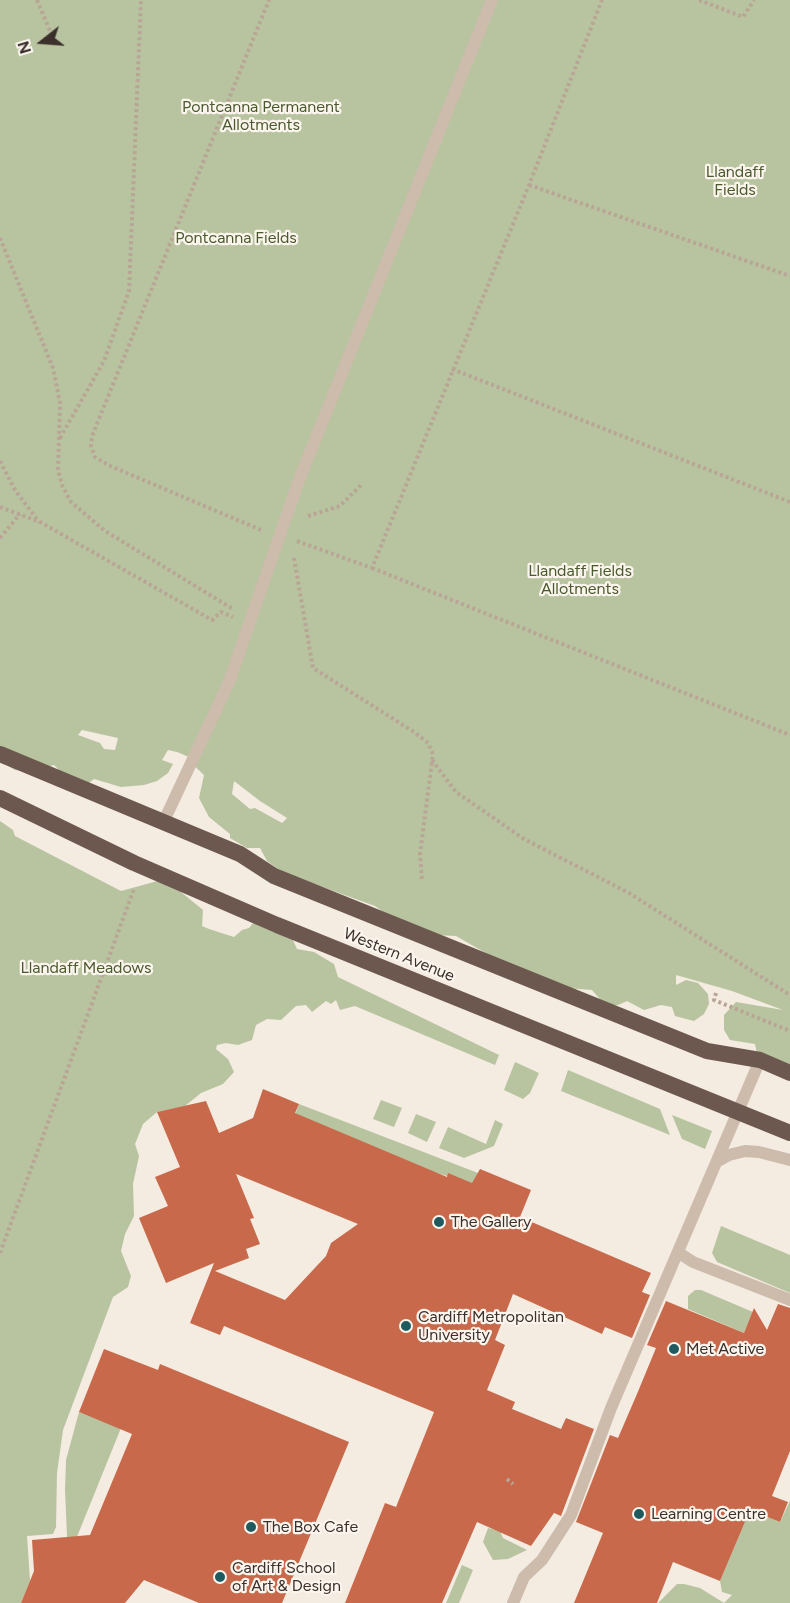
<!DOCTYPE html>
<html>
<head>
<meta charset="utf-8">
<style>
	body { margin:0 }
	#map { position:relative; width:790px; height:1603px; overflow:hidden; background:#f4ebe1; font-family:Figtree,sans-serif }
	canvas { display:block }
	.north { position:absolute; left:12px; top:12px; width:60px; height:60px; -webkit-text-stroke:4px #fbf5ee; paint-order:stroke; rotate:253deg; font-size:16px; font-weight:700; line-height:24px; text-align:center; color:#3b302b }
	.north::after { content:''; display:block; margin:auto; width:21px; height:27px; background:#3b302b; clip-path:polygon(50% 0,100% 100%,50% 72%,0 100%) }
</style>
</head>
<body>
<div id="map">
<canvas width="790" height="1603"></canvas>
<div class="north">N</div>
</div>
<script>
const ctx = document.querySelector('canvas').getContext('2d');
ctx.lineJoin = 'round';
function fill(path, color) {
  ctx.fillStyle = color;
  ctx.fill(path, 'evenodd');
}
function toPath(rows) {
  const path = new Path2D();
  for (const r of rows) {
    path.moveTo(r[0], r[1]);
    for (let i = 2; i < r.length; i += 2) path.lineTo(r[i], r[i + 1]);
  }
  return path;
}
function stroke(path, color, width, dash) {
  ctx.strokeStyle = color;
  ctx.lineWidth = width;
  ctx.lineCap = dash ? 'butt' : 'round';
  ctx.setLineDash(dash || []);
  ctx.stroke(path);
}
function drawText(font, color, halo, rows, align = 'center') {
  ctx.font = font + ' Figtree,sans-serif';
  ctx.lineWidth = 4.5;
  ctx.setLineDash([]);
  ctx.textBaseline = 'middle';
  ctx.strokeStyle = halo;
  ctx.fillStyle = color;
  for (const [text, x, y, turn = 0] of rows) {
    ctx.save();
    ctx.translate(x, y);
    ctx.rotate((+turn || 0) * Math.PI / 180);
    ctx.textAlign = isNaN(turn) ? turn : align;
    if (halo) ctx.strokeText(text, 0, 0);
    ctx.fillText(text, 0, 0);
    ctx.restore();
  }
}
const green = toPath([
	[0,0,790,0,790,1078,757,1054,755,1044,730,1040,724,1030,724,1015,736,1002,783,1010,732,991,676,975,676,985,686,980,698,983,708,994,709,1004,704,1014,694,1021,675,1016,672,1007,661,1005,644,1010,627,1001,618,1005,605,1005,592,990,566,988,491,956,456,936,436,935,386,914,375,906,284,873,267,861,260,848,247,848,230,838,230,834,209,817,199,798,204,775,188,760,189,757,177,752,168,750,162,760,173,764,168,773,157,781,144,785,121,787,94,779,86,785,59,775,58,769,54,765,30,771,15,770,0,761],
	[82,730,118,738,115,750,104,749,100,743,78,735],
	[234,781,260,801,287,818,282,823,255,808,250,809,232,794],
	[0,821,13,830,15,836,121,891,165,879,203,910,202,926,209,929,234,937,242,930,249,928,254,922,291,936,297,949,314,952,334,964,338,977,499,1055,495,1065,355,1006,340,1010,336,1000,331,1004,326,1001,312,1012,306,1005,296,1006,281,1020,267,1019,256,1025,252,1040,238,1045,226,1043,217,1045,216,1049,228,1059,234,1072,223,1084,201,1093,185,1106,157,1112,143,1124,135,1144,139,1156,133,1184,134,1216,125,1234,121,1251,131,1276,128,1287,113,1297,63,1430,57,1473,56,1527,53,1534,27,1536,30,1581,21,1603,0,1603],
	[515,1062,539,1073,530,1093,523,1099,504,1090],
	[568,1070,660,1109,670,1135,561,1091],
	[381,1100,402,1108,394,1127,373,1119],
	[299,1104,478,1173,473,1184,290,1128],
	[416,1114,436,1122,427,1142,408,1133],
	[672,1115,712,1131,705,1149,682,1139],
	[495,1120,503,1124,494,1146,464,1158,439,1148,448,1127,486,1144],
	[721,1226,790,1255,790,1293,717,1262,712,1253],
	[695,1290,701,1290,753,1312,744,1333,688,1309,688,1296],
	[79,1412,99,1420,123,1423,68,1559,65,1490,66,1460],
	[790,1501,790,1603,658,1603,677,1584,684,1584,700,1588,724,1603,732,1595,722,1592,720,1581,746,1519,758,1513,780,1522],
	[488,1528,500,1531,503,1538,527,1550,508,1559,493,1560,483,1542],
	[462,1565,473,1570,459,1603,446,1603]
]);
const building = toPath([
	[263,1089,299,1104,295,1113,447,1177,448,1173,472,1183,480,1169,531,1190,520,1217,651,1273,642,1292,650,1295,632,1338,605,1327,602,1334,513,1294,495,1340,505,1345,487,1390,515,1402,512,1409,561,1429,566,1418,594,1429,561,1516,554,1513,531,1546,477,1522,442,1603,345,1603,385,1503,396,1507,434,1412,224,1326,220,1335,190,1323,214,1263,166,1283,139,1218,168,1206,155,1177,180,1167,157,1112,206,1101,219,1133,253,1118],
	[236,1174,358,1224,331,1243,326,1256,285,1300,215,1271,249,1258,246,1249,260,1244,250,1219,254,1218],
	[666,1301,744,1333,754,1308,767,1330,778,1304,790,1308,790,1451,772,1496,788,1502,780,1522,750,1510,720,1581,673,1562,657,1603,574,1603,603,1533,576,1522,610,1435,618,1438,637,1394,656,1348,647,1345],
	[104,1349,158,1370,160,1364,349,1442,282,1603,199,1603,144,1580,125,1603,21,1603,34,1571,32,1540,90,1535,132,1434,79,1412]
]);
const path = toPath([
	[37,0,55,43],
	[699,0,743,17,754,0],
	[529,185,790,276],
	[0,238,53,368,60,403,58,470,62,485,71,502,105,531,233,609],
	[452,369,790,502],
	[60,438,104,361,129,291,141,0],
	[0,461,15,490,39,522],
	[0,507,40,522,212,620,221,612,233,617],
	[308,516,340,506,362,484],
	[261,530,108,465,95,457,91,446,92,436,269,0],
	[0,538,20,514],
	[297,541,372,568,529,185,602,0],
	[294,558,313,668,414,732,428,743,433,754,420,854,422,880],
	[372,568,790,735],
	[432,760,456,792,524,839,629,893,790,995],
	[716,993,714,1000,790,1031],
	[0,1253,134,889],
	[507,1479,513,1484]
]);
const service = toPath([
	[163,823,229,682,299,480,492,0],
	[718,1161,729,1155,745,1151,759,1152,790,1160],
	[679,1253,693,1262,790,1300],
	[513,1603,524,1577,542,1560,571,1515,611,1408,760,1060]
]);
const trunk = toPath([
	[0,754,240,854,274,876,707,1051,760,1060,790,1073],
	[0,798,134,863,277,925,790,1133]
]);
const markers = [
	[439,1222,6,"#1f5a5e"],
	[406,1326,6,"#1f5a5e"],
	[674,1349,6,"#1f5a5e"],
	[639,1514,6,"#1f5a5e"],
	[251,1527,6,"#1f5a5e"],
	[220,1577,6,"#1f5a5e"]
];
const parkNames = [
	["Pontcanna Permanent",261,107],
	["Allotments",261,125],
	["Llandaff",735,172],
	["Fields",735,190],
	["Pontcanna Fields",236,238],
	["Llandaff Fields",580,571],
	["Allotments",580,589],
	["Llandaff Meadows",86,968]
];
const streetNames = [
	["Western Avenue",399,955,22]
];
const poiNames = [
	["The Gallery",451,1222],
	["Cardiff Metropolitan",418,1317],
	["University",418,1335],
	["Met Active",686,1349],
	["Learning Centre",651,1514],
	["The Box Cafe",263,1527],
	["Cardiff School",232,1568],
	["of Art & Design",232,1586]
];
fill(green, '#b8c4a0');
fill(building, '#c8694b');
stroke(path, '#b9a596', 4, [3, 3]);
stroke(service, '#cdbbac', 12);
stroke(trunk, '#6c584f', 16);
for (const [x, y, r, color] of markers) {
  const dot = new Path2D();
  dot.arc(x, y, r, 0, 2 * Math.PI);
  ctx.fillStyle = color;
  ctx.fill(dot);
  stroke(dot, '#fbf5ee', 2);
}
drawText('16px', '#4a5a2e', '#fbf5ee', parkNames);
drawText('16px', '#3b302b', '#fbf5ee', streetNames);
drawText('16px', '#3b302b', '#fbf5ee', poiNames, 'left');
</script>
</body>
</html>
